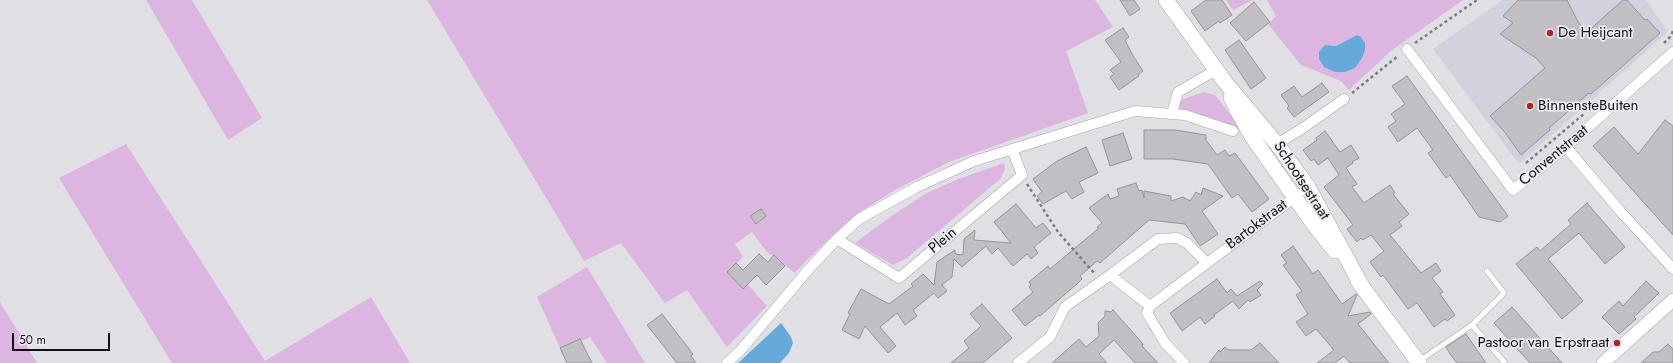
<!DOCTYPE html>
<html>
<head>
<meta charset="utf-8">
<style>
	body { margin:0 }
	#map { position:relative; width:1673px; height:363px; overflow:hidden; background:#dfdfe4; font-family:Jost,sans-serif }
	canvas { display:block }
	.scale { position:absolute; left:12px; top:333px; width:98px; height:18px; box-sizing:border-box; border:2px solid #101012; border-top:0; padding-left:5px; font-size:12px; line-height:14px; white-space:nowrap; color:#101012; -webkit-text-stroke:3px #ececf2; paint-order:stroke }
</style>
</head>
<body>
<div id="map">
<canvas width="1673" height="363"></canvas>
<div class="scale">50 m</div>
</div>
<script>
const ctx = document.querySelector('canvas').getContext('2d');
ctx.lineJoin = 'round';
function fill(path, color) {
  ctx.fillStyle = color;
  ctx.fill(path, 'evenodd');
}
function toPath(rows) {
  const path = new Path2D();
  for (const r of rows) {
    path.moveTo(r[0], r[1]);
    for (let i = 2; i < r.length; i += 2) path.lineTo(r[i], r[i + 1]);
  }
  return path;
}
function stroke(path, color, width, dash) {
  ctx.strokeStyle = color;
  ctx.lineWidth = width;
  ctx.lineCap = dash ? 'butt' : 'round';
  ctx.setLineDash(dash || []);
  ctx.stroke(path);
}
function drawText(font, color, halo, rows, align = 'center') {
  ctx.font = font + ' Jost,sans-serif';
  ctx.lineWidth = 3.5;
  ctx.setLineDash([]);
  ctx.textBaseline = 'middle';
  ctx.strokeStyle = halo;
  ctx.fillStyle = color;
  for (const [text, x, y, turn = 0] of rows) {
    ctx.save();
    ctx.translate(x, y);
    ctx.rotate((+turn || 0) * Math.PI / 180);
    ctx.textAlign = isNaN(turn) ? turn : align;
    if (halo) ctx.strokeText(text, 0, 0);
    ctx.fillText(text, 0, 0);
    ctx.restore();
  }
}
const built = toPath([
	[1503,0,1646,0,1668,32,1519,164,1433,49]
]);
const green = toPath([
	[146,0,192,0,262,118,228,140],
	[427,0,1095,0,1113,27,1066,51,1088,113,949,162,895,190,860,212,832,236,803,264,795,273,766,251,752,232,735,244,743,257,732,267,767,306,727,347,687,290,665,303,621,243,584,261],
	[1226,0,1253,0,1233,10],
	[1267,0,1463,0,1391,51,1349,90,1341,81,1301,65,1268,24,1276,16],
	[1357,35,1361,37,1365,43,1324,67,1319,59,1319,52,1331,45,1336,46],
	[1204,92,1215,95,1241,129,1179,108,1175,102],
	[126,144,265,361,371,297,410,363,172,363,59,178],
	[1004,163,1005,168,1001,178,907,258,893,265,855,243,893,215,925,194,956,180],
	[587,267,645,363,607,363,590,337,561,350,537,297],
	[0,302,37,363,0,363]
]);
const water = toPath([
	[1357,35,1361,37,1365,43,1365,50,1362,58,1355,68,1345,72,1335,72,1324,67,1319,59,1319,52,1325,45,1336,46],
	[781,323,791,337,793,343,789,353,780,363,738,363]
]);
const building = toPath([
	[1120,0,1134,0,1140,9,1130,16,1120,0],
	[1206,0,1222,0,1232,15,1220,23,1219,21,1205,31,1191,11,1206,0],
	[1518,0,1567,0,1578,22,1587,32,1623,0,1627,0,1645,20,1647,19,1660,33,1591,94,1589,93,1549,128,1550,130,1521,155,1504,131,1490,116,1545,68,1536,58,1500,34,1513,23,1503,16,1518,0],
	[1254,2,1270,22,1246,41,1230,23,1254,2],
	[1123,28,1129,37,1125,40,1132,54,1143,71,1138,75,1139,76,1119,90,1110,77,1114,74,1110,70,1121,62,1105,40,1123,28],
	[1239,40,1266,78,1251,89,1225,50,1239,40],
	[1407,76,1508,216,1500,222,1479,217,1450,175,1446,178,1428,153,1433,150,1417,128,1398,142,1388,127,1396,121,1391,114,1405,104,1392,86,1407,76],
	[1322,83,1329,92,1294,117,1287,108,1289,106,1281,95,1294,86,1302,97,1322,83],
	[1665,120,1673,126,1673,235,1593,146,1614,127,1638,154,1665,120],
	[1144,130,1175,130,1206,135,1206,140,1217,155,1225,150,1229,156,1235,153,1269,199,1252,212,1238,194,1232,198,1208,164,1173,159,1144,159,1144,130],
	[1325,131,1340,152,1351,145,1359,158,1352,162,1353,163,1346,168,1357,184,1352,187,1364,203,1390,185,1395,193,1393,194,1409,214,1399,222,1402,226,1390,235,1421,273,1436,263,1441,271,1432,278,1443,292,1440,294,1455,315,1447,321,1445,319,1434,327,1417,303,1408,309,1383,275,1381,277,1370,262,1384,251,1371,235,1363,240,1361,238,1357,242,1347,229,1353,225,1324,187,1339,175,1328,158,1318,165,1314,159,1311,161,1303,150,1317,140,1316,138,1325,131],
	[1123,133,1132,159,1110,166,1102,140,1123,133],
	[1086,147,1098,173,1079,182,1084,192,1072,199,1066,191,1043,204,1037,196,1042,192,1033,179,1057,161,1086,147],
	[1136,183,1139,191,1142,190,1144,198,1144,191,1171,196,1171,201,1183,197,1190,201,1196,192,1201,195,1203,188,1223,196,1202,211,1218,234,1200,246,1185,224,1149,220,1100,263,1097,261,1080,276,1082,279,1078,283,1040,316,1039,315,1025,326,1012,310,1033,292,1029,287,1031,285,1029,282,1048,266,1050,269,1099,228,1097,227,1102,223,1089,208,1108,194,1110,199,1119,196,1117,189,1136,183],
	[1587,203,1625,247,1605,264,1579,233,1548,259,1583,301,1562,319,1516,264,1537,247,1540,251,1571,224,1568,220,1587,203],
	[1016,204,1036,228,1043,223,1051,233,1034,247,1038,253,1031,259,1027,254,1013,266,998,248,992,254,986,246,962,267,954,259,952,277,942,285,947,291,938,298,934,293,913,310,917,316,905,325,897,313,880,327,896,346,888,353,865,326,859,339,842,330,850,314,848,313,861,289,889,304,913,286,911,284,923,274,934,285,937,262,955,250,955,254,963,255,964,239,975,230,974,240,1011,243,994,222,1016,204],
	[761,209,766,216,756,224,750,216,761,209],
	[1293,246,1313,274,1318,270,1342,304,1356,294,1357,295,1348,316,1370,312,1371,314,1358,324,1389,363,1350,363,1344,356,1335,363,1317,363,1334,350,1316,329,1306,336,1296,322,1308,314,1296,295,1302,291,1283,265,1287,263,1281,255,1293,246],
	[759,254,768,262,774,255,785,266,766,285,757,275,743,289,727,272,736,263,743,270,759,254],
	[1217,279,1227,293,1231,289,1237,296,1260,281,1263,284,1257,290,1261,295,1250,302,1248,300,1239,309,1233,301,1214,315,1215,316,1205,324,1200,317,1182,331,1170,313,1217,279],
	[1646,281,1659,293,1634,317,1636,319,1619,334,1602,317,1619,301,1623,306,1646,281],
	[982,304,1012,338,983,363,951,363,969,348,964,341,981,326,970,314,982,304],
	[1512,307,1545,344,1562,363,1530,363,1494,323,1512,307],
	[1113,310,1143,344,1142,346,1158,363,1135,363,1114,340,1099,354,1107,363,1052,363,1079,339,1086,347,1099,336,1098,323,1105,316,1105,311,1111,312,1113,310],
	[662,314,693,354,691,356,696,363,677,363,647,325,662,314],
	[1466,334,1486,363,1457,363,1450,354,1446,347,1466,334],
	[580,339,592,363,567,363,560,348,580,339],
	[1260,343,1279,363,1209,363,1219,350,1220,352,1225,347,1229,350,1251,350,1260,343],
	[1668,344,1673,349,1673,363,1641,363,1653,352,1659,352,1668,344]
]);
const path = toPath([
	[1415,43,1477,0],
	[1664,43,1670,37,1673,31],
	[1352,93,1398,56],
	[1526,163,1585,113],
	[1027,184,1058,232,1094,273]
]);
const service = toPath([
	[1472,325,1504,293,1487,271],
	[1419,361,1472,325,1505,363]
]);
const minor = toPath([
	[1407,49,1513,190,1566,147,1673,52],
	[1172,113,1178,92,1216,70],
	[1272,142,1277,144,1303,128,1344,99],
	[1566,147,1621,212,1673,269],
	[837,239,899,278,1022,175,1012,149],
	[1110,275,1150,306,1299,194],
	[1150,306,1147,313,1165,343,1184,363],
	[727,363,740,351,808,270,837,239,859,219,917,187,974,161,1135,111,1185,115,1233,131],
	[1018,363,1050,337,1065,307,1110,275,1158,239,1177,238,1187,243,1207,263]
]);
const tertiary = toPath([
	[1603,363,1673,300]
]);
const secondary = toPath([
	[1166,0,1225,82,1277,144,1308,187,1364,290],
	[1231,97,1237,110,1253,138,1312,222,1335,251],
	[1358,281,1419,363]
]);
const markers = [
	[1550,33,4,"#b32227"],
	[1530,106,4,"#b32227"],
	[1617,343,4,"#b32227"]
];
const poiNames = [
	["De Heijcant",1558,33],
	["BinnensteBuiten",1538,106],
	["Pastoor van Erpstraat",1609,343,"right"]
];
const streetNames = [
	["Conventstraat",1554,156,-40],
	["Schootsestraat",1301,181,57],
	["Bartokstraat",1257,225,-37],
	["Plein",943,241,-40]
];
fill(built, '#d1d2de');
fill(green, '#ddb5e1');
fill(water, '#66a9db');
fill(building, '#c1bfc4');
stroke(building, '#969499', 1);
stroke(service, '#a5a5aa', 6);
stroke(minor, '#a5a5aa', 11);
stroke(tertiary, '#a5a5aa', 14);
stroke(secondary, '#a5a5aa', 16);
stroke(path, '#7d7d80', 2.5, [3, 3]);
stroke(service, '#fff', 5);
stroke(minor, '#fff', 10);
stroke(tertiary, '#fff', 13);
stroke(secondary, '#fff', 15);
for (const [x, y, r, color] of markers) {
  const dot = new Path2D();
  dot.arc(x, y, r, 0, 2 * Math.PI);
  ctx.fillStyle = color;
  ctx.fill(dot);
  stroke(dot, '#ececf2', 1.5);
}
drawText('15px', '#101012', '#ececf2', poiNames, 'left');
drawText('15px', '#101012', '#ececf2', streetNames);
</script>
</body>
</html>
